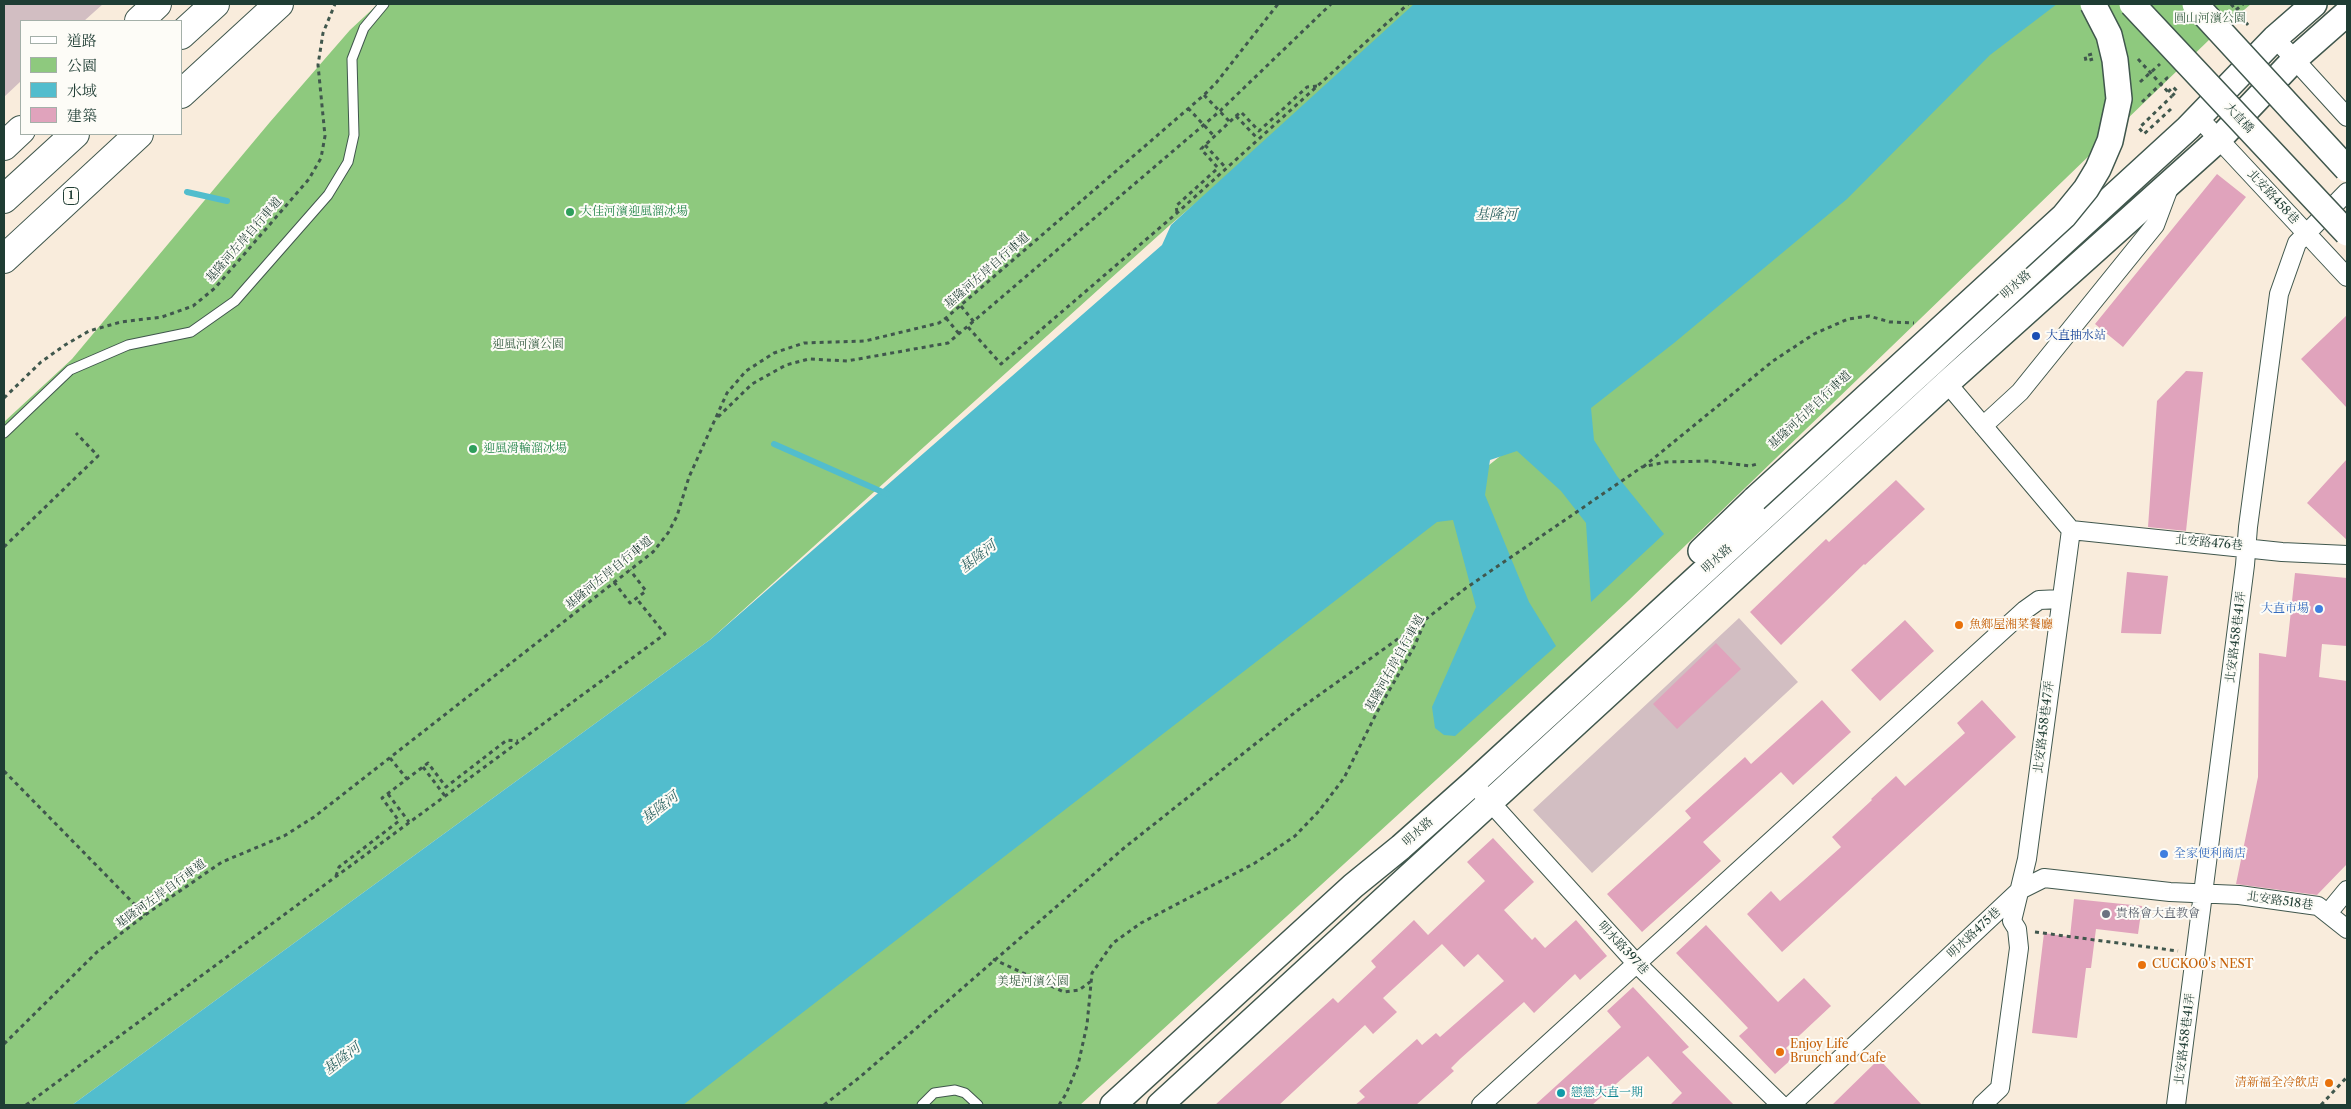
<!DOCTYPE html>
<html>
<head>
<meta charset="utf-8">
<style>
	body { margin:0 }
	#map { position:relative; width:2351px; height:1109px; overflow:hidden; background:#f9ecdc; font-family:"Libre Caslon Text","Noto Serif TC",serif }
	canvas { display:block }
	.frame { position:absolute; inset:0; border:5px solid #1f3d34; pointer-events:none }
	.legend { position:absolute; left:20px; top:20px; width:162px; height:115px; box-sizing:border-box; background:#fdfcf7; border:1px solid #a4b0a9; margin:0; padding:6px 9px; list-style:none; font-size:15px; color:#1f3d34 }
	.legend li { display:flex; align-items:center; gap:10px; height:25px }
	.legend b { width:25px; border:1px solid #a4b0a9 }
</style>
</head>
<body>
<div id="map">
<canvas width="2351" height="1109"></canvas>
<div class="frame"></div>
<ul class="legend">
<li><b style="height:6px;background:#fff"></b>道路</li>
<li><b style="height:14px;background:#8ec97e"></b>公園</li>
<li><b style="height:14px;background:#52bdcd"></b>水域</li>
<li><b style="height:14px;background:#e0a3bc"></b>建築</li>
</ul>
</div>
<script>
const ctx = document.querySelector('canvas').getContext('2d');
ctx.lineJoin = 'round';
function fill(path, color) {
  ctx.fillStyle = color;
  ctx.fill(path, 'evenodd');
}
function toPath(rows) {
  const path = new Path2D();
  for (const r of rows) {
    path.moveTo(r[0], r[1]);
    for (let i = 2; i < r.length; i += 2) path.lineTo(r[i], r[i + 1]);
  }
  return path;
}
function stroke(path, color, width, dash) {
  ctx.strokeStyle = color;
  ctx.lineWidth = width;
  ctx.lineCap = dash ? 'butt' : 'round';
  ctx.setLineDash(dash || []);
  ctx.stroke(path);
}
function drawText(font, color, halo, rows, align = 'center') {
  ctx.font = font + ' "Libre Caslon Text","Noto Serif TC",serif';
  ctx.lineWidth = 4;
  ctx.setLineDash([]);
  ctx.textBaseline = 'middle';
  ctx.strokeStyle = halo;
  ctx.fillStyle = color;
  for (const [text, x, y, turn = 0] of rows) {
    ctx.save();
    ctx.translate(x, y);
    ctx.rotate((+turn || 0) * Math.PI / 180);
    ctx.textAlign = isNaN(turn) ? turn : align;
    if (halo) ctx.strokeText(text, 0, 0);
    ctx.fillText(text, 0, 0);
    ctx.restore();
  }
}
const industrial = toPath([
	[4,4,103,4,84,21,21,21,21,81,4,97],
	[1739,618,1798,682,1592,873,1533,810]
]);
const green = toPath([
	[378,4,1430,4,1170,225,711,639,72,1105,4,1105,4,422,72,359,270,122,350,30],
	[2034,4,2251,4,2210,39,1629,600,1459,759,1080,1105,678,1105,1617,364]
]);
const water = toPath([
	[1414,4,2057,4,1990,55,1847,199,1674,343,1591,408,1594,440,1617,476,1664,534,1591,602,1586,523,1561,491,1517,451,1490,460,1485,495,1529,602,1556,646,1455,736,1444,735,1435,728,1432,707,1476,607,1453,520,1437,522,683,1105,72,1105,711,639,1162,245,1171,225]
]);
const stream = toPath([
	[187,192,227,201],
	[774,444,887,494]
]);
const building = toPath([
	[2217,174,2246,197,2123,347,2095,324],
	[2347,315,2347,408,2301,359],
	[2186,371,2203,372,2186,531,2148,527,2157,401],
	[2347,459,2347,540,2307,503],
	[1896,480,1925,509,1865,565,1864,564,1781,645,1750,612,1826,539,1829,542],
	[2127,572,2168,576,2161,634,2121,633],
	[2295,573,2347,578,2347,646,2322,644,2319,677,2347,681,2347,864,2317,895,2236,884,2258,777,2259,653,2286,657],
	[1905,620,1934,651,1880,701,1851,670],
	[1716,643,1741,669,1677,729,1653,704],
	[1822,700,1851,732,1793,785,1781,772,1703,842,1721,861,1642,932,1607,894,1691,818,1685,811,1745,757,1751,764],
	[1982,700,2016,737,1782,952,1747,914,1771,891,1780,901,1803,881,1841,847,1832,837,1872,800,1871,799,1896,776,1905,786,1965,733,1957,723],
	[1493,838,1534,882,1504,910,1532,940,1535,937,1545,948,1576,920,1607,956,1580,980,1575,974,1534,1013,1524,1002,1460,1059,1451,1068,1454,1071,1416,1105,1355,1105,1365,1097,1359,1091,1417,1039,1422,1045,1436,1033,1440,1037,1504,981,1478,954,1464,967,1442,944,1383,998,1397,1012,1373,1034,1365,1025,1279,1105,1215,1105,1333,998,1338,1003,1376,967,1371,961,1414,920,1428,935,1485,881,1467,862],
	[2074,899,2142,906,2138,934,2096,929,2091,968,2086,968,2077,1038,2032,1033,2044,933,2070,937],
	[1706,925,1778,1002,1804,978,1831,1006,1786,1048,1794,1057,1775,1074,1739,1036,1748,1028,1676,953],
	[1633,987,1689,1047,1682,1052,1734,1105,1670,1105,1682,1093,1648,1056,1592,1105,1535,1105,1621,1027,1607,1011],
	[1879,1059,1922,1105,1832,1105]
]);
const path = toPath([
	[2236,10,2243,4],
	[2140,82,2160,64],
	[2168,92,2173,87,2177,91,2172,96],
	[1204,95,1230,122],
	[1188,108,1214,136],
	[1236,116,1258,139],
	[1205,145,1226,168],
	[1177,212,1176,206,1218,168,1201,149,1236,116,1241,112,1259,131,1307,87,1317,86],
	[961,306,974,322],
	[946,318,960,335],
	[968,327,1001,364,1177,213,1408,4],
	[4,398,41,362,65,345,89,331,121,322,162,317,193,306,215,288,309,179,321,158,325,136,318,65,323,33,335,4],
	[718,417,752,384,786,365,809,359,847,361,948,343,1220,111,1331,4],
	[1643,467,1773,361,1814,334,1848,319,1869,316,1890,322,1914,323],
	[4,547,98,456,76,433],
	[614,582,630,603,646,591,630,570],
	[390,758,407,779],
	[423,767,445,796],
	[4,771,145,915],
	[388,794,409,822],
	[336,876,339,867,399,821,382,798,428,763,446,787,507,740,518,741],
	[2035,932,2178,951],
	[993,959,1064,992,1079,990,1090,982],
	[4,1044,97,952,145,915,222,862,284,836,314,817,653,552,668,533,677,516,689,477,727,393,746,371,774,353,804,343,865,341,939,323,946,318,1204,95,1216,83,1278,4],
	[26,1105,665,634,636,598],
	[824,1105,860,1077,1124,848,1298,710,1426,619],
	[1059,1105,1066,1094,1078,1065,1087,1025,1092,973,1113,943,1141,923,1255,863,1295,836,1319,811,1344,778,1377,712,1414,647,1426,619,1466,588,1642,467,1666,462,1709,461,1750,466,1757,464],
	[2321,1105,2347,1077]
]);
const service = toPath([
	[4,433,70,370,128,345,191,332,235,301,328,195,348,162,354,135,352,59,364,28,384,4],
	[922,1105,934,1093,955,1090,965,1093,978,1105]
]);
const minor = toPath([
	[2275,38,2347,117],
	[2198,117,2347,277],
	[1947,383,2071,530,2027,859,2012,921,2017,929,2019,948,2000,1088,1982,1105],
	[1983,426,2020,392,2155,225,2170,185],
	[2071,530,2282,552,2347,555],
	[1482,793,1636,963,1781,1105],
	[2328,913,2347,890],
	[1481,1105,2025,610,2039,600,2061,599],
	[1791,1105,2020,890,2044,878,2170,892,2239,895,2318,906,2347,929],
	[2176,1105,2245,565,2248,527,2279,294,2297,243,2347,192]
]);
const secondary = toPath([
	[1701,551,1755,499],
	[1113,1105,1353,886,1401,847,1473,783,2188,128,2275,38,2314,4],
	[1160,1105,1947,383,2219,139,2295,59,2347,13]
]);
const motorway = toPath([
	[139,21,157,4],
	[181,35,215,4],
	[181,94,279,4],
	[4,146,21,130],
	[4,199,75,134],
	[4,259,139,134]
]);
const pathBridge = toPath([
	[2231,4,2248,25],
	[2092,54,2085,56,2086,61,2093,59],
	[2138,59,2168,92],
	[2142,102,2167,78,2164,75],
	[2171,109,2144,134,2139,128,2172,96]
]);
const secondaryBridge = toPath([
	[2132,4,2347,233],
	[2195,4,2347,169],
	[1755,499,2064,216,2086,189,2098,169,2110,141,2119,99,2115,60,2109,35,2093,4]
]);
const markers = [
	[570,212,5,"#2e9e5b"],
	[2036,336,5,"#1a4fb4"],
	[473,449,5,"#2e9e5b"],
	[2319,609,5,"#3f7fe0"],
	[1959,625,5,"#e8710a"],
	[2164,854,5,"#3f7fe0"],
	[2106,914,5,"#6b7280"],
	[2142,965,5,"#e8710a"],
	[1780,1052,5,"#e8710a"],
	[2329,1083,5,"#e8710a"],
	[1561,1093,5,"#0f9aa8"]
];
const shields = [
	[71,196,15]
];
const shieldNames = [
	["1",71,196]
];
const parkNames = [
	["圓山河濱公園",2210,19],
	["迎風河濱公園",528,345],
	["美堤河濱公園",1033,982]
];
const streetNames = [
	["大直橋",2239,118,47],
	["北安路458巷",2273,197,47],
	["基隆河左岸自行車道",244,240,-49],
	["基隆河左岸自行車道",987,271,-41],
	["明水路",2016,285,-42],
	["基隆河右岸自行車道",1810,410,-43],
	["北安路476巷",2209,543,5],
	["明水路",1717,559,-42],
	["基隆河左岸自行車道",609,573,-39],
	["北安路458巷41弄",2236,637,-83],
	["基隆河右岸自行車道",1395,663,-61],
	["北安路458巷47弄",2044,727,-83],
	["明水路",1418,832,-42],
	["基隆河左岸自行車道",161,894,-36],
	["北安路518巷",2280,901,8],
	["明水路475巷",1974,933,-43],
	["明水路397巷",1623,948,47],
	["北安路458巷41弄",2185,1039,-83]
];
const leisureNames = [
	["大佳河濱迎風溜冰場",580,212],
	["迎風滑輪溜冰場",483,449]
];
const transitNames = [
	["大直抽水站",2046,336]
];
const shopNames = [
	["大直市場",2309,609],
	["全家便利商店",2174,854,"left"]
];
const foodNames = [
	["魚鄉屋湘菜餐廳",1969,625],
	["CUCKOO's NEST",2152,965],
	["Enjoy Life",1790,1045],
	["Brunch and Cafe",1790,1059],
	["清新福全冷飲店",2319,1083,"right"]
];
const worshipNames = [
	["貴格會大直教會",2116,914]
];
const cultureNames = [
	["戀戀大直一期",1571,1093]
];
const waterNames = [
	["基隆河",1496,215],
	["基隆河",978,557,-38],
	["基隆河",660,808,-38],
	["基隆河",342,1059,-38]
];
fill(industrial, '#d2bec2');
fill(green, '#8ec97e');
fill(water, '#52bdcd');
stroke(stream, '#52bdcd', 6);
fill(building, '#e0a3bc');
stroke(service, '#40574d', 11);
stroke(minor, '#40574d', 20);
stroke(secondary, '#40574d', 28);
stroke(motorway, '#40574d', 30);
stroke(path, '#40574d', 3, [4, 4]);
stroke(service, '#fff', 9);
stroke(minor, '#fff', 18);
stroke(secondary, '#fff', 25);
stroke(motorway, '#fff', 28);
stroke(secondaryBridge, '#40574d', 28, []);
stroke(pathBridge, '#40574d', 3, [4, 4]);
stroke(secondaryBridge, '#fff', 25);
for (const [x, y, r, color] of markers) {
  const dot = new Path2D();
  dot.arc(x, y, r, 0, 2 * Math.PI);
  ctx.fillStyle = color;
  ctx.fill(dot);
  stroke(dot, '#fdfcf7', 2);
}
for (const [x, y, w] of shields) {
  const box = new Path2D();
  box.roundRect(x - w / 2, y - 8.5, w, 17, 4);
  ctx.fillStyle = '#fdfcf7';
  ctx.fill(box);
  stroke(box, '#1f3d34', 1);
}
drawText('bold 11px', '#1f3d34', null, shieldNames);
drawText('12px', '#3b6046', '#fdfcf7', parkNames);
drawText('12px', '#1f3d34', '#fdfcf7', streetNames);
drawText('12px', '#27864d', '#fdfcf7', leisureNames, 'left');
drawText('12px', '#164399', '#fdfcf7', transitNames, 'left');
drawText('12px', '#366cbe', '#fdfcf7', shopNames, 'right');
drawText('12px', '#c56008', '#fdfcf7', foodNames, 'left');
drawText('12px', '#5b616d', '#fdfcf7', worshipNames, 'left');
drawText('12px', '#0d838f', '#fdfcf7', cultureNames, 'left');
drawText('italic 14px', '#2e6362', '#fdfcf7', waterNames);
</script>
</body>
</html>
